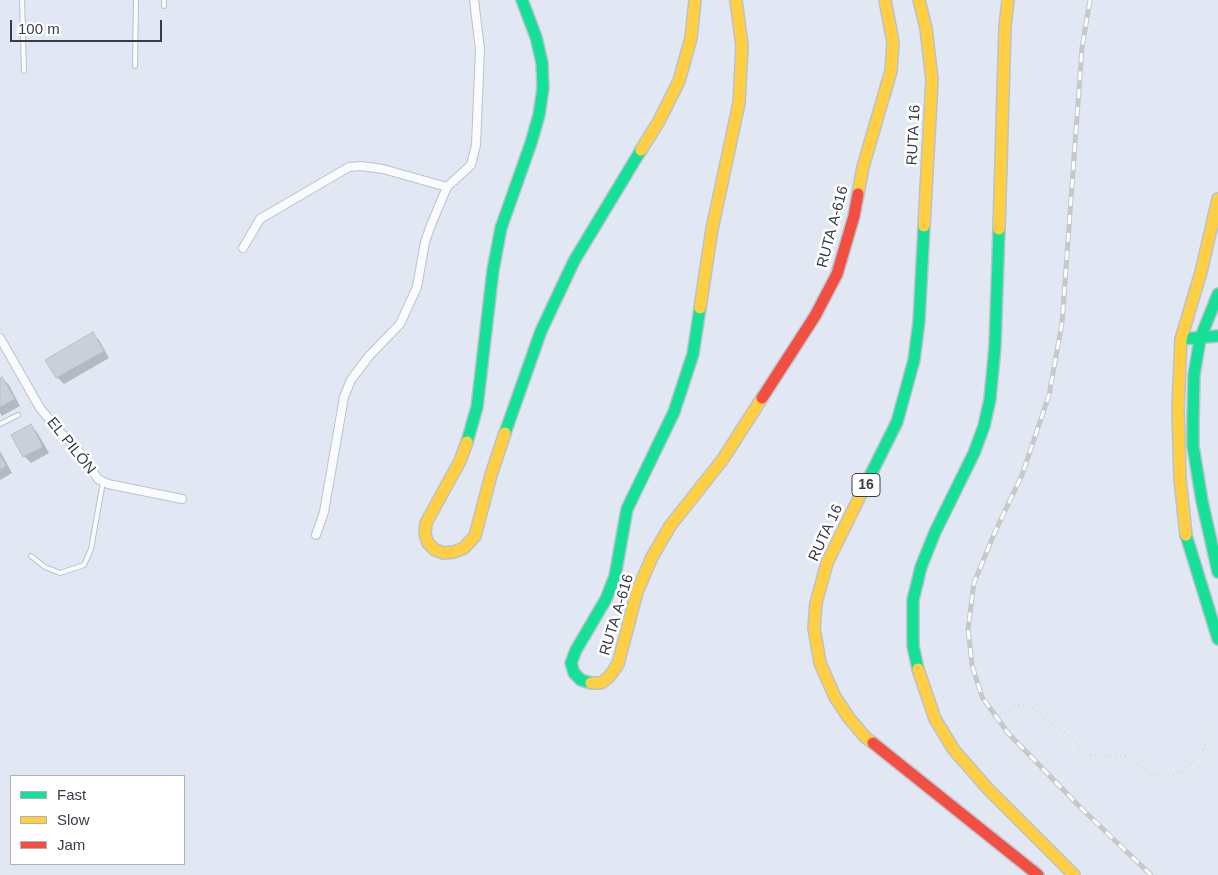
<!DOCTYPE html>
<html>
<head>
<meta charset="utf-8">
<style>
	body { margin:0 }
	#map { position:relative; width:1218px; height:875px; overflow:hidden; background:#e1e7f3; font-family:Helvetica,sans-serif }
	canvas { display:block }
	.legend { position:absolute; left:10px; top:775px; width:175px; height:90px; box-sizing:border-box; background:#fff; border:1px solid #afb1b6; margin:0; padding:6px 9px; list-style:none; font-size:15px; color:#373d48 }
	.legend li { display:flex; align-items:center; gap:10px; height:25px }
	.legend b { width:25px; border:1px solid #afb1b6 }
	.scale { position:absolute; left:10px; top:20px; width:152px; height:22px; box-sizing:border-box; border:2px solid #373d48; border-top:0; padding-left:6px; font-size:15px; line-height:18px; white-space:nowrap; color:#373d48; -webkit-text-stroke:4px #fff; paint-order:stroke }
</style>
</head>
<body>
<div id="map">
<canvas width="1218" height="875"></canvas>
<ul class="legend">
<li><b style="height:6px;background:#16e098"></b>Fast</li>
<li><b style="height:6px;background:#ffcf43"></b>Slow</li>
<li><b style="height:6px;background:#f24e42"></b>Jam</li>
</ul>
<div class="scale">100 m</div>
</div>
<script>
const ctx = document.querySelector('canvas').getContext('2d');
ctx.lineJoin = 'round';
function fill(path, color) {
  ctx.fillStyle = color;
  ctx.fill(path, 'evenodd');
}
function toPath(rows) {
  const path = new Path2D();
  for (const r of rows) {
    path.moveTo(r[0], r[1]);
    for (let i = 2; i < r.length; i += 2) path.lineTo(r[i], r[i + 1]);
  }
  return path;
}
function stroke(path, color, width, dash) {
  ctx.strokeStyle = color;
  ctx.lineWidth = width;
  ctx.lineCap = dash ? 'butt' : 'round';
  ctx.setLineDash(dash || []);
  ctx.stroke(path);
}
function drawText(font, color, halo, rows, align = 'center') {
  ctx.font = font + ' Helvetica,sans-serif';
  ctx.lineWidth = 5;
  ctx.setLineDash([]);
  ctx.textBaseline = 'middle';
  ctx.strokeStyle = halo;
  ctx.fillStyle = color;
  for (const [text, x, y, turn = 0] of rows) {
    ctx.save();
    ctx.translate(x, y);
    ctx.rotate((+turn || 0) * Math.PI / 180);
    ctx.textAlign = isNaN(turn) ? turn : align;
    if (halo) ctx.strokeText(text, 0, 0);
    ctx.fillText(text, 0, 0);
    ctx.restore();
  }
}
const shadow = toPath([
	[93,334,99,340,109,358,64,384,57,377,47,360],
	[2,378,9,385,20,406,2,416,0,413,0,380],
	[31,426,37,432,49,453,31,463,24,456,13,435],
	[0,451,12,473,0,480]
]);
const building = toPath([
	[93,332,104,351,56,378,45,360,93,332],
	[2,377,15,399,0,407,0,378,2,377],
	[31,424,43,447,23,457,11,435,31,424],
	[0,454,6,466,0,470,0,454]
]);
const path = toPath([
	[1005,713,1014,707,1028,705,1063,731,1089,755,1129,756,1149,773,1165,777,1181,773,1201,753,1209,738,1218,732]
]);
const lane = toPath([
	[22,0,24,71],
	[164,6,164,0],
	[135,66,136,0],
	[0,424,18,415],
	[31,556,45,567,60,573,84,565,91,549,103,482]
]);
const street = toPath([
	[243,248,260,219,349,167,361,166,383,169,447,187],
	[0,338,40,408,58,430,78,450,98,479,108,484,182,499],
	[316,535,324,512,344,397,351,380,369,356,400,324,417,287,425,242,431,225,447,187,471,165,476,145,480,49,474,0]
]);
const fast = toPath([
	[1218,294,1200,339,1194,375,1193,419,1193,446,1202,501,1218,572],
	[1181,339,1218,336],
	[505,433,541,331,574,261,641,150],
	[467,442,477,407,493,270,501,228,531,143,539,115,543,88,542,63,536,37,522,0],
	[861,494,897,422,914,360,919,321,924,226],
	[1186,535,1218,639],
	[918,669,913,646,913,600,921,567,935,532,974,453,984,426,990,399,995,346,999,229],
	[591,683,581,680,574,673,571,663,576,650,606,599,615,576,627,509,674,412,693,354,700,308]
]);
const slow = toPath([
	[919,0,926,28,932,80,924,226],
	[641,150,659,121,679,81,691,38,695,0],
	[858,194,863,167,891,71,893,42,885,0],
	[999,229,1005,27,1008,0],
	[700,308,712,229,739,103,742,46,736,0],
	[467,442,460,461,426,523,425,534,428,543,435,550,444,553,454,552,464,548,475,536,491,475,505,433],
	[861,494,827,563,816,603,814,628,820,663,835,697,849,718,865,737,873,743],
	[1186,535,1180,479,1178,408,1181,339,1201,272,1218,199],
	[918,669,935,719,954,750,989,790,1074,875],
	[591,683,601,683,609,677,618,664,637,592,652,557,670,526,723,459,762,398]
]);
const jam = toPath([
	[762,398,815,316,837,274,854,216,858,194],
	[873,743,1038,875]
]);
const rail = toPath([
	[1090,0,1082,48,1062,323,1049,395,1022,475,994,534,974,583,968,629,972,665,982,697,1008,733,1082,809,1151,875]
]);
const shields = [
	[866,485,28]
];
const shieldNames = [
	["16",866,485]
];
const streetNames = [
	["RUTA 16",914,135,-87],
	["RUTA A-616",833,227,-75],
	["EL PILÓN",71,446,51],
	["RUTA 16",826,533,-65],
	["RUTA A-616",617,615,-73]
];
fill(shadow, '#0003');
fill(building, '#cad0db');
stroke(building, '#b7bdc6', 1);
stroke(lane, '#bcc2cb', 6);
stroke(street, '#bcc2cb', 10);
stroke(fast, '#bcc2cb', 14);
stroke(slow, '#bcc2cb', 14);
stroke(jam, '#bcc2cb', 14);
stroke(path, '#d5d8db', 2, [1, 4]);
stroke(lane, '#fafbfd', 4);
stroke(street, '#fafbfd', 8);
stroke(fast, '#16e098', 11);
stroke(slow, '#ffcf43', 11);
stroke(jam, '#f24e42', 11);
stroke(rail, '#c6c8ca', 5);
stroke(rail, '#fff', 3, [9]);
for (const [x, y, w] of shields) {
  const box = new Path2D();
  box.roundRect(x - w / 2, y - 11.5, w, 23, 4);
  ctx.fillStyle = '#fff';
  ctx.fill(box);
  stroke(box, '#373d48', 1);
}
drawText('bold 14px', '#373d48', null, shieldNames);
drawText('15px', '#373d48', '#fff', streetNames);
</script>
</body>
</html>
